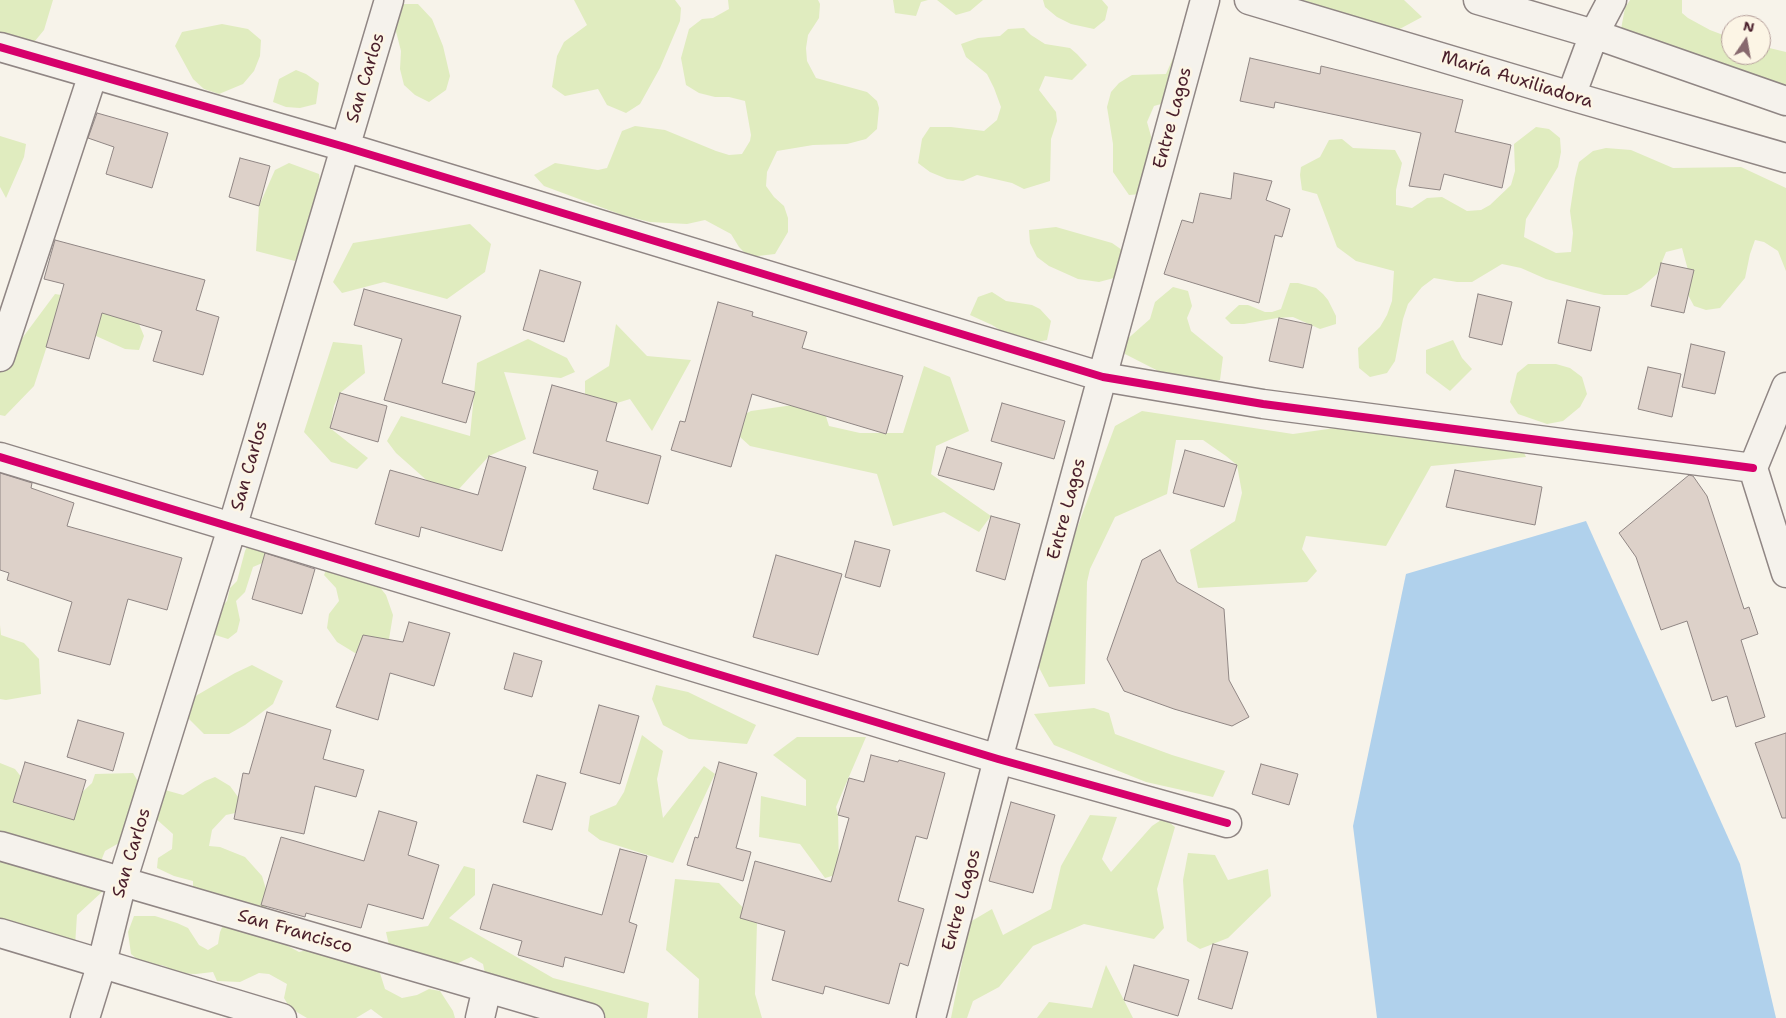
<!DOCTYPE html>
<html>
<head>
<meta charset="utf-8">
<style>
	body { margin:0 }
	#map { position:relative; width:1786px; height:1018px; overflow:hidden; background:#f7f3ea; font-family:"Shantell Sans",sans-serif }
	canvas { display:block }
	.north { position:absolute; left:1721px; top:15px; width:50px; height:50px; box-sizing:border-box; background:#fcf5e5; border:1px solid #b59f9b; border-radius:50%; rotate:12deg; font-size:14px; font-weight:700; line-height:20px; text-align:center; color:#4a1f2b }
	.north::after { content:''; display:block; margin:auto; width:18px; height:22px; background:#87696e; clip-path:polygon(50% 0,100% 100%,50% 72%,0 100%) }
</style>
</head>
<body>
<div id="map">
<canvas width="1786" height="1018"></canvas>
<div class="north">N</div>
</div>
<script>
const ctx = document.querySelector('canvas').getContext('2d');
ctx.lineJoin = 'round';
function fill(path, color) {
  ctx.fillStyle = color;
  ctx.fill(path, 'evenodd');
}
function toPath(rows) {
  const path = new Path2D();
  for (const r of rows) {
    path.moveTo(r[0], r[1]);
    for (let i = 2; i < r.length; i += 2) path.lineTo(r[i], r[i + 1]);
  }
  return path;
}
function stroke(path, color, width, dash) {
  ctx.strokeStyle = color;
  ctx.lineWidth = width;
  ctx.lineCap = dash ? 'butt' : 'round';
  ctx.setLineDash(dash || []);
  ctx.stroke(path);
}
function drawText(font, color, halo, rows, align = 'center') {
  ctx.font = font + ' "Shantell Sans",sans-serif';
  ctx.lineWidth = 5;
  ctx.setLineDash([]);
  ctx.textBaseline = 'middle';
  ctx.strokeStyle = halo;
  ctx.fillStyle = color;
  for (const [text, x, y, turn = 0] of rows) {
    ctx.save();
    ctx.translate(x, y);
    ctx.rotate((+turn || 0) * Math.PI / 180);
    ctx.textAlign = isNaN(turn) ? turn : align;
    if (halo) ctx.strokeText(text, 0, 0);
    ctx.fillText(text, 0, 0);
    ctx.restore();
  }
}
const green = toPath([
	[0,0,53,0,44,30,35,41,21,44,0,40],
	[574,0,675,0,681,8,680,21,660,68,640,104,626,113,607,105,598,89,565,96,552,87,557,56,564,42,587,25],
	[728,0,818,0,820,4,819,18,808,35,806,48,807,61,816,78,867,92,877,101,879,108,877,129,866,139,847,144,813,145,777,151,767,172,766,186,774,197,784,206,788,218,788,232,775,254,749,257,739,247,731,234,705,220,687,224,650,222,622,215,544,186,534,175,555,163,598,170,607,168,622,131,635,126,665,130,716,151,729,155,742,154,750,141,751,135,745,101,729,97,715,97,699,93,686,85,681,58,689,29,702,19,713,18,729,9],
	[893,0,928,0,921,2,916,16,895,13],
	[937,0,983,0,970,11,956,15],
	[1043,0,1102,0,1108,7,1105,20,1094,29,1071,24,1057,17,1045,7],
	[1303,0,1404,0,1422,17,1396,31],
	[1630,0,1682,0,1682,13,1688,18,1710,30,1731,38,1731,55,1761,55,1761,46,1786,52,1786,92,1692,61,1683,49,1649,44,1625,35,1621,29,1625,8],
	[403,4,418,4,432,19,443,46,450,76,446,90,429,102,415,95,404,85,400,69,401,51,390,8],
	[222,24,248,29,261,40,260,56,254,71,243,84,219,94,204,89,193,79,175,46,182,32],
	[1024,28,1031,35,1045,44,1070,48,1077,54,1087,65,1072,80,1045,76,1039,90,1056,112,1057,121,1051,139,1050,181,1024,189,1012,183,977,175,963,181,947,179,930,172,918,163,922,139,930,127,951,127,984,131,997,120,1001,107,994,88,987,74,966,57,961,44,978,38,1000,36,1008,29],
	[1183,48,1182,98,1154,106,1147,122,1158,161,1142,194,1129,195,1113,172,1113,144,1107,107,1111,92,1119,83,1132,75,1166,74,1173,58],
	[296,70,306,74,319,83,316,104,300,108,286,107,273,102,279,79],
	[1536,127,1549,129,1560,138,1561,152,1558,167,1526,219,1524,237,1556,253,1571,252,1573,233,1570,211,1575,178,1579,162,1593,151,1606,148,1631,150,1673,168,1741,167,1786,188,1786,271,1778,251,1764,242,1755,240,1750,254,1745,278,1720,308,1706,310,1694,306,1687,293,1688,270,1682,248,1666,252,1657,274,1641,288,1627,295,1604,295,1591,292,1546,279,1521,268,1502,264,1472,282,1457,282,1434,278,1422,287,1408,304,1403,319,1395,361,1387,373,1370,377,1359,368,1358,348,1380,327,1387,315,1392,301,1394,271,1356,261,1337,247,1317,194,1302,190,1300,175,1301,167,1320,157,1329,140,1342,139,1353,148,1395,150,1402,163,1396,190,1396,205,1412,208,1427,198,1442,197,1467,211,1481,210,1490,205,1511,185,1515,171,1514,144],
	[0,136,26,144,24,157,6,198,0,187],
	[289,163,319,174,323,202,295,261,256,251,259,206,275,170],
	[470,224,491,244,485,272,447,299,384,282,342,293,333,282,353,243],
	[1056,227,1112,243,1125,252,1125,275,1099,282,1078,279,1049,266,1037,257,1030,243,1029,230],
	[1290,283,1298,283,1316,288,1323,294,1328,300,1336,316,1336,324,1320,329,1293,317,1277,318,1244,324,1231,324,1225,318,1239,305,1248,305,1265,312,1272,312,1281,309],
	[1173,287,1188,291,1192,306,1187,318,1191,331,1223,357,1220,380,1203,383,1170,377,1125,354,1124,342,1150,319,1155,302],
	[992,292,1006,301,1032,305,1040,309,1051,321,1047,340,1028,344,1013,338,992,325,970,315,978,297],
	[55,294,116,304,139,324,144,336,139,350,125,349,56,318,34,386,5,416,0,415,0,368],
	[616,324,647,356,691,360,652,431,630,399,617,403,585,395,585,381,609,366],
	[528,339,567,358,575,372,561,378,504,372,526,439,489,456,449,500,396,453,387,441,401,416,470,436,477,363],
	[1453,340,1462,358,1472,369,1450,391,1426,373,1426,350],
	[333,342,362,345,365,373,340,393,334,406,330,428,368,458,357,469,331,462,304,432],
	[1528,364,1556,364,1570,368,1582,377,1587,394,1580,407,1563,421,1547,424,1518,414,1510,402,1517,373],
	[924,366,950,377,969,431,936,446,931,474,991,516,979,532,944,512,893,526,877,474,750,446,740,437,737,418,751,411,821,401,829,426,860,433,903,433],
	[1142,411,1293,434,1426,415,1511,426,1526,457,1431,466,1386,546,1306,536,1302,549,1317,571,1307,582,1198,588,1190,550,1235,521,1242,493,1237,465,1226,456,1203,440,1176,440,1167,494,1115,517,1090,569,1087,582,1085,684,1049,687,1031,652,1115,426],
	[251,538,271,549,267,561,253,567,245,592,236,601,240,620,237,632,228,639,209,633,219,609,227,601,230,588,237,581,245,551],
	[330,561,375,581,386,595,393,615,389,639,375,653,355,653,337,642,327,628,329,614,339,601,336,588,324,575],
	[0,625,1,635,24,643,39,659,41,694,6,700,0,699],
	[252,665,283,681,273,704,245,725,229,734,204,734,187,717,187,701,235,673],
	[656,685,688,692,756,725,747,744,689,739,663,725,652,699],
	[1094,708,1109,713,1115,734,1172,755,1225,771,1213,797,1146,782,1054,745,1034,714],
	[642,735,663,751,657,779,663,818,704,766,715,774,673,863,600,840,588,831,590,816,616,805,624,792],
	[797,737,866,737,836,807,838,815,839,874,825,878,800,844,759,837,761,796,806,806,806,780,773,755],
	[0,763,15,769,26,783,76,798,92,783,95,774,133,773,142,788,119,843,105,851,99,866,103,891,77,915,75,946,0,942],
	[215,777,230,786,241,801,240,812,226,815,212,830,209,846,220,847,245,857,262,876,269,899,262,915,288,946,299,952,319,947,369,962,380,973,385,989,402,998,417,995,429,989,440,991,453,1011,455,1018,383,1018,371,1009,356,1018,307,1018,290,1008,284,998,287,984,269,974,259,973,240,982,217,981,213,972,196,974,171,973,167,967,161,965,144,965,131,954,128,932,134,916,155,916,177,923,188,928,199,945,208,950,218,944,220,932,224,923,193,891,193,881,174,876,157,868,158,858,172,849,173,834,154,817,153,797,165,790,183,795,205,781],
	[1090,815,1117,817,1102,859,1111,872,1152,826,1164,818,1175,827,1157,889,1164,928,1154,939,1084,924,1033,946,999,987,973,1001,967,1018,951,1018,970,922,992,909,1003,935,1051,909,1061,866],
	[1188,853,1215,855,1228,880,1268,869,1271,896,1228,938,1200,949,1187,941,1183,880],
	[464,866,475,869,475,895,449,918,553,978,649,1003,647,1018,587,1018,491,1003,483,964,471,957,422,980,395,972,386,932,428,926],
	[675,879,719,883,757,922,755,994,762,1018,698,1018,699,979,666,950],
	[1106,965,1133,1018,1037,1018,1049,1002,1092,1008]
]);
const water = toPath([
	[1586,521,1740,864,1776,1018,1377,1018,1353,826,1406,574]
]);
const building = toPath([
	[1250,58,1320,74,1321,66,1463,100,1455,132,1511,145,1502,188,1444,174,1440,190,1409,186,1421,133,1275,102,1274,108,1240,101,1250,58],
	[97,113,168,133,152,188,106,174,114,147,88,138,97,113],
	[240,158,270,166,259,206,229,197,240,158],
	[1234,173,1272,181,1266,200,1290,209,1282,237,1275,235,1259,303,1164,274,1182,220,1193,223,1200,193,1231,199,1234,173],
	[55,240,205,280,196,310,219,317,203,375,153,361,162,331,102,313,89,359,46,347,64,284,44,279,55,240],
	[1661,263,1694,270,1684,313,1651,306,1661,263],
	[540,270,581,282,564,342,523,330,540,270],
	[364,289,461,316,442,383,475,392,466,423,384,400,402,339,354,325,364,289],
	[1478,294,1512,302,1502,345,1469,337,1478,294],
	[1567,300,1600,307,1591,351,1558,343,1567,300],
	[718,302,753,312,752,316,807,332,802,348,903,376,886,434,752,394,731,467,671,450,680,421,685,422,718,302],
	[1279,318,1312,325,1303,368,1269,361,1279,318],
	[1691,344,1725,352,1715,394,1682,387,1691,344],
	[1648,367,1681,374,1672,417,1638,409,1648,367],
	[552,385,617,403,606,441,661,456,648,504,593,489,598,471,533,453,552,385],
	[340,393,387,406,378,442,330,428,340,393],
	[1002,403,1065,421,1054,459,991,441,1002,403],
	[947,447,1002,463,994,490,938,475,947,447],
	[1185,450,1237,465,1224,507,1173,493,1185,450],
	[489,456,526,467,502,551,421,527,419,537,375,524,390,470,478,495,489,456],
	[1455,470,1542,487,1535,525,1446,507,1455,470],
	[0,473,32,483,31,488,74,503,67,526,182,558,167,610,128,599,110,665,58,651,72,602,7,580,9,573,0,570,0,473],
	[1689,475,1693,476,1707,496,1744,609,1749,607,1758,634,1741,640,1765,717,1736,727,1727,696,1712,701,1687,621,1661,630,1636,557,1619,533,1689,475],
	[991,516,1020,524,1005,580,976,571,991,516],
	[855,541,890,550,880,587,845,577,855,541],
	[1160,550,1177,582,1224,609,1229,680,1249,717,1232,726,1174,709,1124,691,1107,659,1142,560,1160,550],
	[265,553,315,569,302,614,252,599,265,553],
	[776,555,842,574,818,655,753,637,776,555],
	[409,622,450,633,434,686,390,673,378,720,336,707,363,635,403,642,409,622],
	[514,653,542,661,532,697,504,689,514,653],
	[599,705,639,716,620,784,580,773,599,705],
	[267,712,331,730,323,759,364,770,356,797,315,786,304,834,234,819,243,773,249,774,267,712],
	[78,720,124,733,113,771,67,757,78,720],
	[1786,733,1786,818,1782,818,1755,743,1786,733],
	[871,755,898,762,899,760,945,773,927,839,916,836,898,901,924,909,908,966,900,963,889,1004,825,986,823,994,772,980,785,931,740,918,755,861,831,882,849,818,838,815,849,778,864,782,871,755],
	[25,762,86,780,74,820,13,802,25,762],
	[719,762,757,773,736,848,751,852,743,881,687,865,695,837,698,838,719,762],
	[1261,764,1298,774,1289,805,1252,794,1261,764],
	[537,775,566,783,552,830,523,822,537,775],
	[1011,802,1055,815,1033,893,989,881,1011,802],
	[379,811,417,822,408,855,439,865,423,919,368,904,361,928,306,913,305,917,261,905,281,837,364,861,379,811],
	[620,849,647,856,629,922,637,925,624,973,565,957,563,967,518,955,522,941,480,929,493,884,602,915,620,849],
	[1213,944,1248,952,1232,1009,1198,999,1213,944],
	[1134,965,1189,980,1178,1016,1124,1000,1134,965]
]);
const street = toPath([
	[1249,0,1571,96,1786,158],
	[1478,0,1594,34,1786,101],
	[0,47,345,147,1103,377,1263,404,1753,468],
	[1571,96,1594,34,1612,0],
	[0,357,93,74],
	[1786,387,1753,468,1786,573],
	[0,457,998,759,1227,823],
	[0,846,590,1018],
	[0,933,282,1018],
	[85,1018,102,963,122,882,232,528,389,0],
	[480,1018,487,988],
	[931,1018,998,759,1205,0]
]);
const cycleway = toPath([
	[0,47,345,147,1103,377,1263,404,1753,468],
	[0,457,998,759,1227,823]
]);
const streetNames = [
	["San Carlos",366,78,-73],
	["María Auxiliadora",1517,80,17],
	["Entre Lagos",1173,118,-75],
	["San Carlos",250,466,-74],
	["Entre Lagos",1067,509,-75],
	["San Carlos",132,853,-73],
	["Entre Lagos",962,900,-75],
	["San Francisco",295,932,16]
];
fill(green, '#e0ecbf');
fill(water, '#b0d1ec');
fill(building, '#ddd1c9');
stroke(building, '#908684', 1);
stroke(street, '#908684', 31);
stroke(street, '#f5f2ec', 28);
stroke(cycleway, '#d6006c', 8);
drawText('18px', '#4a1f2b', '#fcf5e5', streetNames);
</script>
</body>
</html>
